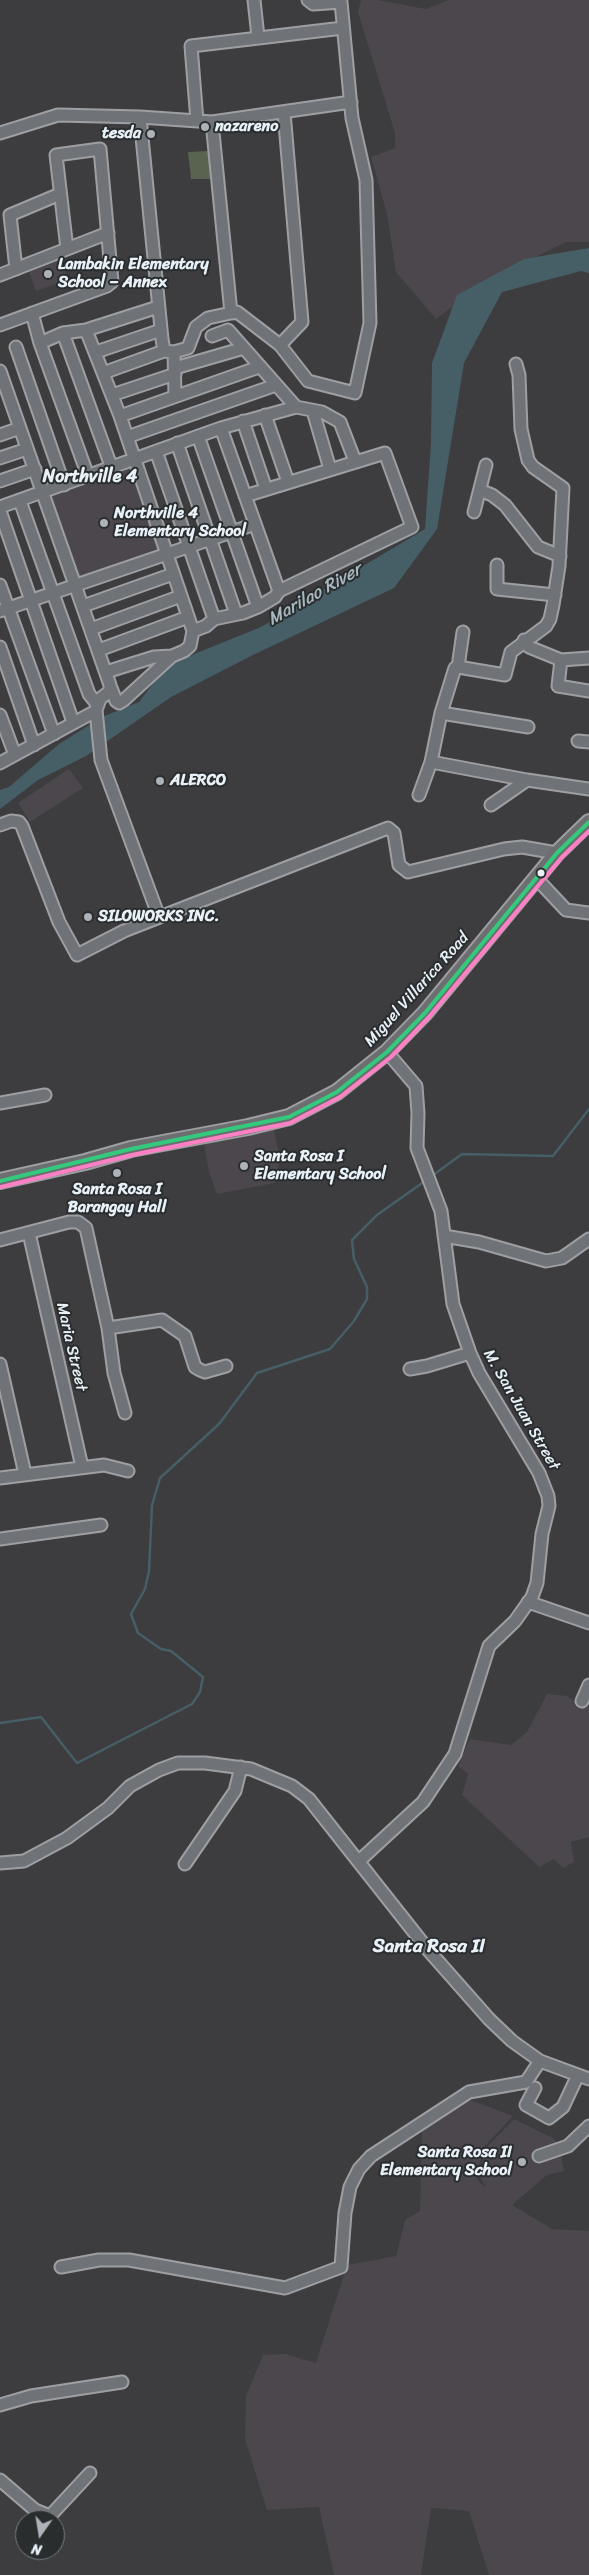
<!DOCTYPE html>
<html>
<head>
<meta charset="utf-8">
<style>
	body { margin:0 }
	#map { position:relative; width:589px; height:2575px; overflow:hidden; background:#3d3c3e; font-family:Sriracha,sans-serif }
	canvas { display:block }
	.north { position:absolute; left:15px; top:2510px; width:50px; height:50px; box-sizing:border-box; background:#2a2d2e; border:1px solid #767b7f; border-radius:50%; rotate:193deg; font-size:14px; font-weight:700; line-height:20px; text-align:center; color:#e8f1f8 }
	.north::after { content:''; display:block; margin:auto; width:18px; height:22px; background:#acb2b7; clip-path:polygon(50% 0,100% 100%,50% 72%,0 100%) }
</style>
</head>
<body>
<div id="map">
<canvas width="589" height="2575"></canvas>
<div class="north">N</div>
</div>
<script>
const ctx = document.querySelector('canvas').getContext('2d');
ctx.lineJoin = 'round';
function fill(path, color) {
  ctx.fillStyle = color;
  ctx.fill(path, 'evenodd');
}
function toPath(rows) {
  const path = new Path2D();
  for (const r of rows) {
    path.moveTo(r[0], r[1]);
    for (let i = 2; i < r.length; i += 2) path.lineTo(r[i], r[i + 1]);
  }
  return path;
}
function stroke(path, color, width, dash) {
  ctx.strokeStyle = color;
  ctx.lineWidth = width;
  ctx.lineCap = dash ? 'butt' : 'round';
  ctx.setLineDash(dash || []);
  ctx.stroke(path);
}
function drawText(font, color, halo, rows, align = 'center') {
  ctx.font = font + ' Sriracha,sans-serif';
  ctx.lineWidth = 4;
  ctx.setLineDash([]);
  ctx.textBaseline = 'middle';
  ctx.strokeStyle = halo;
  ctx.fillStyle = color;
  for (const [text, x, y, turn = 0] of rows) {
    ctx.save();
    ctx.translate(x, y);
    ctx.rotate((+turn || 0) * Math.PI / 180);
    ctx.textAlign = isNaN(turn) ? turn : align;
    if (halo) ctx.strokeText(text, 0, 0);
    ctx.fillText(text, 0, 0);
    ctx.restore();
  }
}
const built = toPath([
	[361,0,378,0,426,9,448,0,589,0,589,242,566,242,487,281,436,319,396,272,387,214,371,157,395,148,395,133,358,12],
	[60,256,68,280,36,291,27,267],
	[133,465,162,552,76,581,46,493],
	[69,769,83,788,30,822,18,803],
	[273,1125,280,1159,275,1183,217,1194,209,1172,203,1138],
	[547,1694,567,1696,577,1703,589,1706,589,1837,571,1842,574,1862,563,1868,554,1859,539,1867,462,1795,468,1774,458,1766,470,1739,511,1745,527,1732],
	[465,2098,513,2116,483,2148,477,2177,480,2183,486,2187,479,2175,484,2150,514,2119,553,2138,559,2145,564,2171,547,2175,512,2205,552,2229,589,2231,589,2575,489,2575,469,2511,431,2508,421,2575,334,2575,319,2507,267,2510,245,2439,246,2396,263,2355,285,2354,316,2363,347,2265,396,2256,405,2220,420,2211,422,2129]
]);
const green = toPath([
	[208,151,211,179,191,179,188,152]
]);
const water = toPath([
	[589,248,589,273,581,271,502,292,464,363,437,529,394,588,253,655,171,697,86,756,38,780,0,809,0,790,9,787,59,744,102,717,139,702,167,665,261,627,425,529,431,443,432,363,457,295,524,259]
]);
const stream = toPath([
	[432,1176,462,1154,553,1156,589,1109],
	[0,1723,41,1717,77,1763,192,1704,200,1692,203,1677,171,1651,161,1649,138,1633,131,1614,145,1589,149,1571,152,1505,160,1478,219,1424,257,1373,330,1349,354,1321,367,1299,367,1287,354,1259,352,1240,377,1215,425,1181]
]);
const minor = toPath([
	[254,0,258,37],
	[140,117,162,339,164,351,174,352,175,396],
	[197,121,191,46,343,28],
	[212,122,231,313,237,312,280,345,308,381,355,393,370,323,366,180,352,118,341,2,313,4,308,0],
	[0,133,58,115,140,117,212,122,351,102],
	[16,269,10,215,60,194],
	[0,275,108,233],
	[32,313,40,343,88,476],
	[0,325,107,286,112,282,100,149,56,155,67,249],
	[86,330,120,416,193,631,190,646,184,651,172,656,124,700,119,703,116,701,111,688],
	[63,333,111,466],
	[212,336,228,330,296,407],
	[40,343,63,333,86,330,158,307],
	[280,345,302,322,284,112],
	[16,347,64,485],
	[96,352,161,330],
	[174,352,188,348,196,327,208,318,231,313],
	[175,368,244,348],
	[0,371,110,685,110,691,100,699,96,710,101,760,159,917],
	[103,373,164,351],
	[112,395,175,374],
	[313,411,330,469],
	[265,415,288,482],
	[120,416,259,367],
	[243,421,266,489],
	[0,435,20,428],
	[198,436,258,607],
	[127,437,276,385],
	[177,443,236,614],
	[156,451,214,619],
	[0,458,27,449],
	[0,481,35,469],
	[482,491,492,495,505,505,538,547,560,556],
	[245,496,385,453,412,527,279,591],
	[20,501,89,694,97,704],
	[0,507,221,428,296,407,322,412,340,422,355,461],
	[0,511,73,722],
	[474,512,486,465],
	[497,565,497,589,555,595],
	[0,585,54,734],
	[83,606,173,574],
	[0,611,255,524],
	[91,629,181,596],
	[193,631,206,626,214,619,243,613,258,607,275,597,279,591,221,428],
	[524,640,529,647,561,660,589,658],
	[0,647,34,745],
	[99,650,188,617],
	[561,660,558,686,589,691],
	[458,667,463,632],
	[106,672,154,657,172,656],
	[441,713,528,727],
	[0,715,15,755],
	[578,741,589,742],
	[431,762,527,780,589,789],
	[0,763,92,713],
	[419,795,431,762,441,713,455,668,458,667,505,675,511,652,546,626,550,619,553,605,559,566,563,488,533,467,528,460,521,429,519,375,516,364],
	[491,805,527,780],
	[0,825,11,821,19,822,22,826,59,922,77,955,124,931,388,828,394,833,399,865,408,872,504,849,522,847,557,853],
	[536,878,566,910,589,913],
	[0,1103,45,1095],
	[29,1233,82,1467],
	[444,1236,479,1242,546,1261,562,1258,589,1239],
	[0,1240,69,1222,78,1222,86,1228,108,1328,114,1373,125,1413],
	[108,1328,162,1320,185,1336,195,1367,200,1370,205,1372,226,1366],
	[0,1364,25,1474],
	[410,1369,427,1366,470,1353],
	[0,1478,104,1465,128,1471],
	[0,1539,101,1525],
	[528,1602,589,1623],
	[582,1701,589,1685],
	[359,1861,423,1802,455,1754,489,1646,515,1621,532,1597,537,1583,542,1534,549,1506,548,1496,539,1473,479,1373,470,1353,453,1304,441,1211,417,1148,418,1113,416,1086,387,1052],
	[0,1863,24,1861,67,1838,108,1808,130,1786,159,1770,178,1763,205,1763,251,1769,292,1786,309,1799,429,1951,489,2019,512,2041,540,2061,589,2079],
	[185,1864,235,1791,241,1767],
	[535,2088,526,2105,549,2118,563,2107,578,2075],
	[539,2156,568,2146,589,2126],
	[61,2267,99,2260,129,2260,285,2288,341,2267,345,2213,350,2187,359,2169,371,2156,469,2092,526,2082,540,2061],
	[0,2405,31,2396,122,2382],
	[0,2480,35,2510,50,2516,90,2473]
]);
const major = toPath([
	[0,1181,85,1162,131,1149,248,1127,289,1117,337,1092,387,1052,425,1013,557,853,589,822]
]);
const bus1 = toPath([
	[0,1181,131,1149,289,1117,337,1092,387,1052,425,1013,557,853,589,822]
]);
const bus2 = toPath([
	[1,1187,132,1155,290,1123,340,1097,391,1057,429,1017,562,857,589,831]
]);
const markers = [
	[205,127,5,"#acb2b7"],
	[151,134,5,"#acb2b7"],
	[48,274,5,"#acb2b7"],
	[104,523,5,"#acb2b7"],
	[160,781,5,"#acb2b7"],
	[541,873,4.5,"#e8f1f8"],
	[88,917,5,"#acb2b7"],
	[244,1166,5,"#acb2b7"],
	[117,1173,5,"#acb2b7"],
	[522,2162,5,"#acb2b7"]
];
const poiNames = [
	["nazareno",215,127],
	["tesda",141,134,"right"],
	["Lambakin Elementary",58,265],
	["School – Annex",58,283],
	["Northville 4",114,514],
	["Elementary School",114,532],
	["ALERCO",170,781],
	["SILOWORKS INC.",98,917],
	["Santa Rosa I",254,1157],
	["Elementary School",254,1175],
	["Santa Rosa I",117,1190,"center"],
	["Barangay Hall",117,1208,"center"],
	["Santa Rosa II",512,2153,"right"],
	["Elementary School",512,2171,"right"]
];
const streetNames = [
	["Miguel Villarica Road",417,990,-48],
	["Maria Street",71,1347,77],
	["M. San Juan Street",521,1410,60]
];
const neighbourhoodNames = [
	["Northville 4",90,477]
];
const waterNames = [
	["Marilao River",315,595,-30]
];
const quarterNames = [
	["Santa Rosa II",429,1947]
];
fill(built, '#4b474c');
fill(green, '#58644f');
fill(water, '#465f67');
stroke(stream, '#465f67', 2.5);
stroke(minor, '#9e9fa2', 15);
stroke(major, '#9e9fa2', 18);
stroke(minor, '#6f7276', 11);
stroke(major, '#6d6e70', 14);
stroke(bus1, '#33ca7d', 4);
stroke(bus2, '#ff80c5', 4);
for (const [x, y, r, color] of markers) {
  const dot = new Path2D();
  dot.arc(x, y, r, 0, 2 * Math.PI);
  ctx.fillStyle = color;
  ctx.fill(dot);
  stroke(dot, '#2a2d2e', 2);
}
drawText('bold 16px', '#e8f1f8', '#2a2d2e', poiNames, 'left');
drawText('16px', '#e8f1f8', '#2a2d2e', streetNames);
drawText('bold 18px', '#e8f1f8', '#2a2d2e', neighbourhoodNames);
drawText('italic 18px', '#a8b8c0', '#2a2d2e', waterNames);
drawText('bold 19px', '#e8f1f8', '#2a2d2e', quarterNames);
</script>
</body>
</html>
